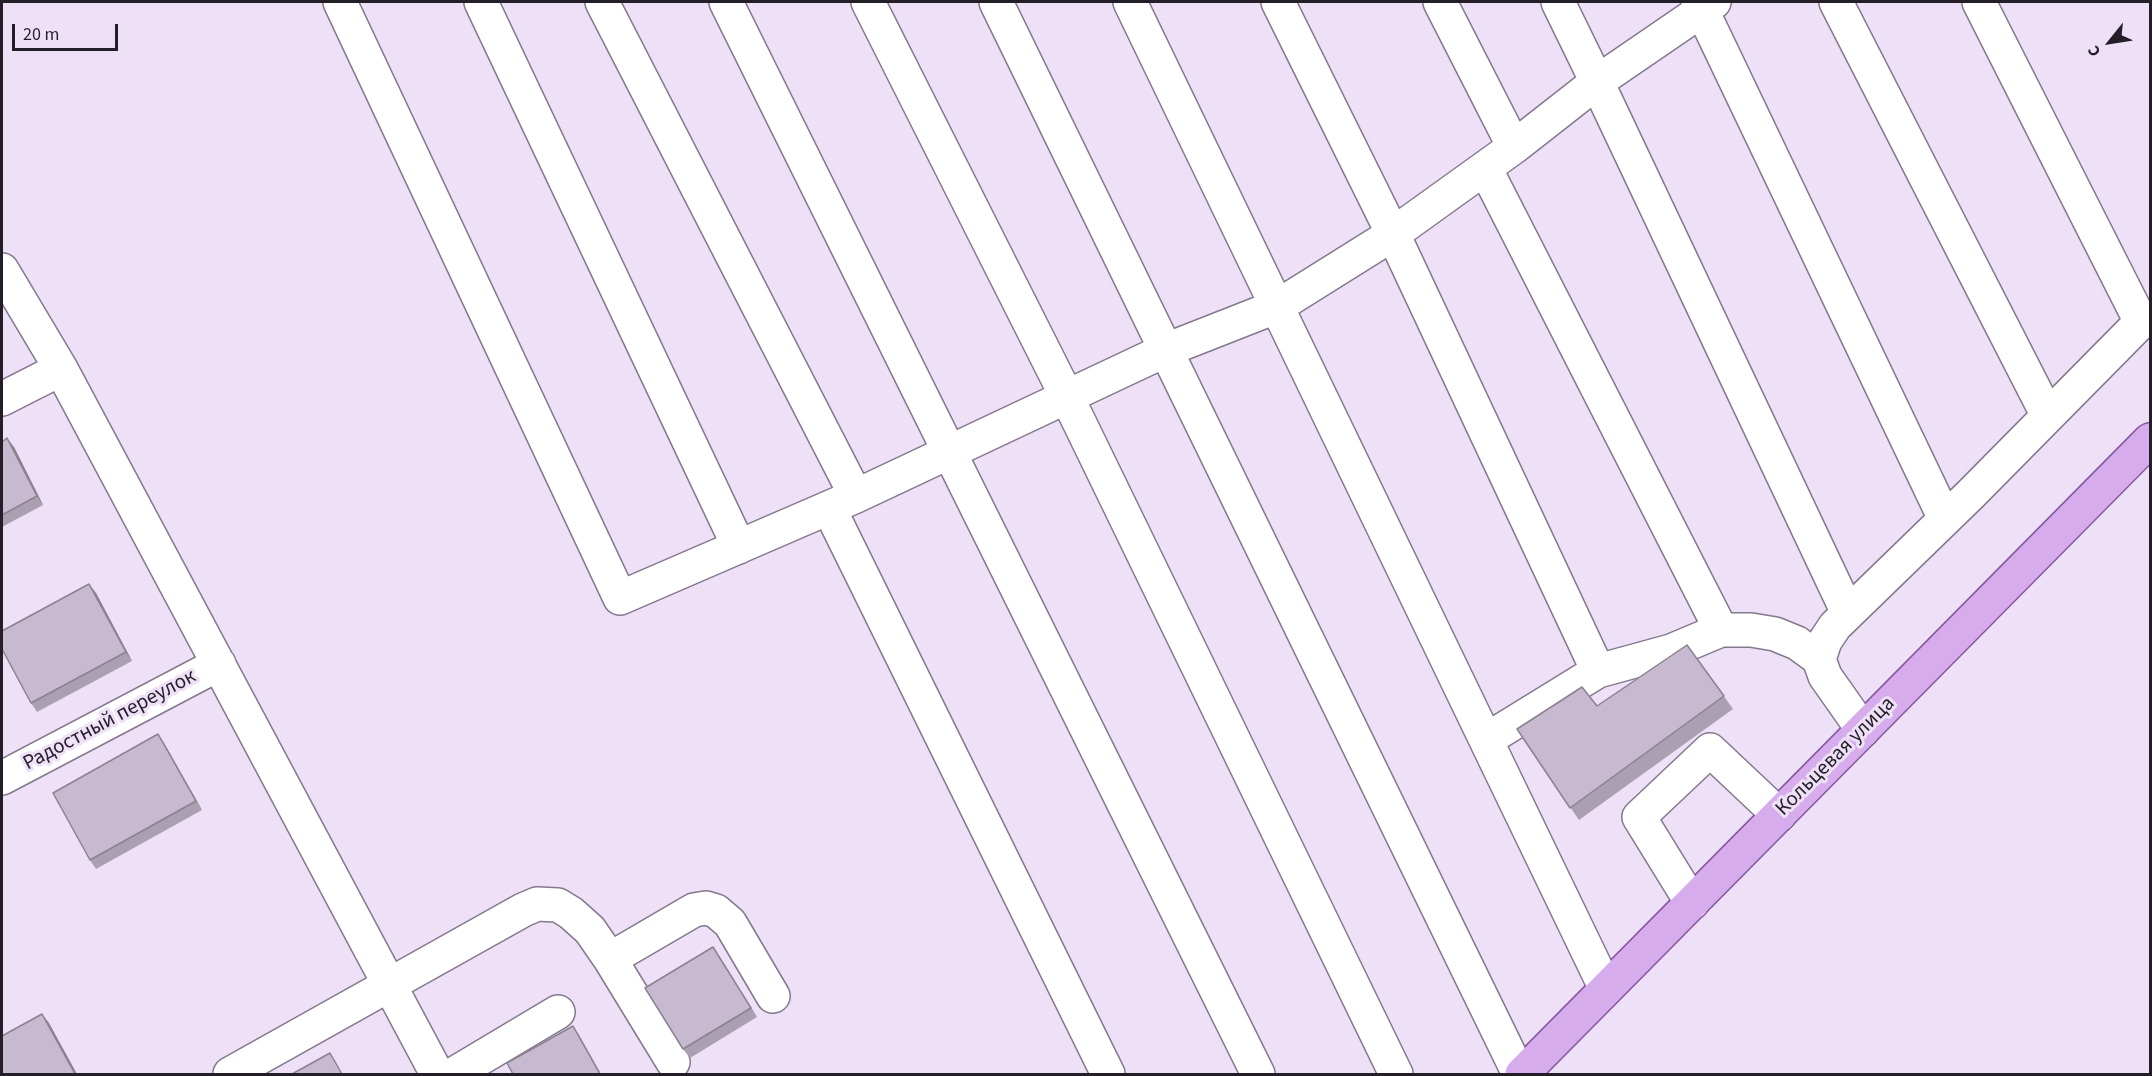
<!DOCTYPE html>
<html>
<head>
<meta charset="utf-8">
<style>
	body { margin:0 }
	#map { position:relative; width:2152px; height:1076px; overflow:hidden; background:#eee0f7; font-family:"Source Sans 3",sans-serif }
	canvas { display:block }
	.frame { position:absolute; inset:0; border:3px solid #231e27; pointer-events:none }
	.north { position:absolute; left:2080px; top:12px; width:60px; height:60px; -webkit-text-stroke:4px #eee0f7; paint-order:stroke; rotate:240deg; font-size:16px; font-weight:700; line-height:24px; text-align:center; color:#231e27 }
	.north::after { content:''; display:block; margin:auto; width:21px; height:27px; background:#231e27; clip-path:polygon(50% 0,100% 100%,50% 72%,0 100%) }
	.scale { position:absolute; left:12px; top:24px; width:106px; height:27px; box-sizing:border-box; border:3px solid #231e27; border-top:0; padding-left:8px; font-size:18px; line-height:21px; white-space:nowrap; color:#231e27; -webkit-text-stroke:4px #eee0f7; paint-order:stroke }
</style>
</head>
<body>
<div id="map">
<canvas width="2152" height="1076"></canvas>
<div class="frame"></div>
<div class="north">С</div>
<div class="scale">20 m</div>
</div>
<script>
const ctx = document.querySelector('canvas').getContext('2d');
ctx.lineJoin = 'round';
function toPath(rows) {
  const path = new Path2D();
  for (const r of rows) {
    path.moveTo(r[0], r[1]);
    for (let i = 2; i < r.length; i += 2) path.lineTo(r[i], r[i + 1]);
  }
  return path;
}
function stroke(path, color, width, dash) {
  ctx.strokeStyle = color;
  ctx.lineWidth = width;
  ctx.lineCap = dash ? 'butt' : 'round';
  ctx.setLineDash(dash || []);
  ctx.stroke(path);
}
function fill(path, color) {
  ctx.fillStyle = color;
  ctx.fill(path, 'evenodd');
}
function drawText(font, color, halo, rows, align = 'center') {
  ctx.font = font + ' "Source Sans 3",sans-serif';
  ctx.lineWidth = 6;
  ctx.setLineDash([]);
  ctx.textBaseline = 'middle';
  ctx.strokeStyle = halo;
  ctx.fillStyle = color;
  for (const [text, x, y, turn = 0] of rows) {
    ctx.save();
    ctx.translate(x, y);
    ctx.rotate((+turn || 0) * Math.PI / 180);
    ctx.textAlign = isNaN(turn) ? turn : align;
    if (halo) ctx.strokeText(text, 0, 0);
    ctx.fillText(text, 0, 0);
    ctx.restore();
  }
}
const minor = toPath([
	[340,2,620,598,856,496,602,2],
	[481,2,739,547],
	[726,2,1258,1074],
	[868,2,1067,397,1396,1074],
	[996,2,1519,1074],
	[1130,2,1606,989],
	[1278,2,1393,234,1598,671],
	[1558,2,1597,82,1714,2],
	[1698,2,1945,519],
	[1836,2,2048,416],
	[1514,147,1597,82,1848,613],
	[1485,168,1721,630],
	[2,270,61,369,437,1074],
	[2,399,61,369],
	[856,496,1166,350,1278,306,1393,234,1514,147,1440,2],
	[829,508,1108,1074],
	[1863,730,1825,676,1819,659,1825,641,1835,626,1971,494,2141,322,1979,2],
	[1486,740,1598,671,1671,651,1721,630,1751,630,1775,634,1797,643,1819,659],
	[2,778,219,664],
	[1692,903,1639,817,1710,750,1779,815],
	[610,959,673,1062],
	[230,1074,523,910,537,904,558,905,571,913,590,930,610,959,694,910,706,908,716,911,730,923,773,996],
	[454,1074,558,1012]
]);
const major = toPath([
	[1522,1074,2150,440]
]);
const wall = toPath([
	[2,442,14,447,43,505,2,527],
	[96,593,132,661,37,712,31,703],
	[1687,645,1733,709,1579,820,1517,729,1597,706],
	[158,734,164,743,202,810,96,869,90,860],
	[713,947,757,1017,690,1058,683,1049]
]);
const shadedWall = toPath([
	[7,438,14,447,43,505,37,496],
	[89,584,96,593,132,661,126,652],
	[158,734,164,743,202,810,196,801],
	[713,947,719,956,757,1017,751,1008],
	[42,1014,49,1023,77,1074,75,1074],
	[573,1026,579,1035,601,1074,600,1074]
]);
const building = toPath([
	[7,438,37,496,2,515,2,442,7,438],
	[89,584,126,652,31,703,2,649,2,631,89,584],
	[1687,645,1724,696,1570,808,1517,729,1582,687,1597,706,1687,645],
	[158,734,196,801,90,860,53,793,158,734],
	[713,947,751,1008,683,1049,645,988,713,947],
	[42,1014,75,1074,2,1074,2,1036,42,1014],
	[573,1026,600,1074,513,1074,507,1063,573,1026],
	[330,1053,342,1074,292,1074,330,1053]
]);
const streetNames = [
	["Радостный переулок",110,721,-28],
	["Кольцевая улица",1836,757,-45]
];
stroke(minor, '#84788c', 36);
stroke(major, '#85579f', 36);
stroke(minor, '#fff', 33);
stroke(major, '#d6acec', 33);
fill(wall, '#ab9fb2');
fill(shadedWall, '#8b8291');
fill(building, '#c7b9cf');
stroke(building, '#8b8291', 1.5);
drawText('21px', '#231e27', '#eee0f7', streetNames);
</script>
</body>
</html>
